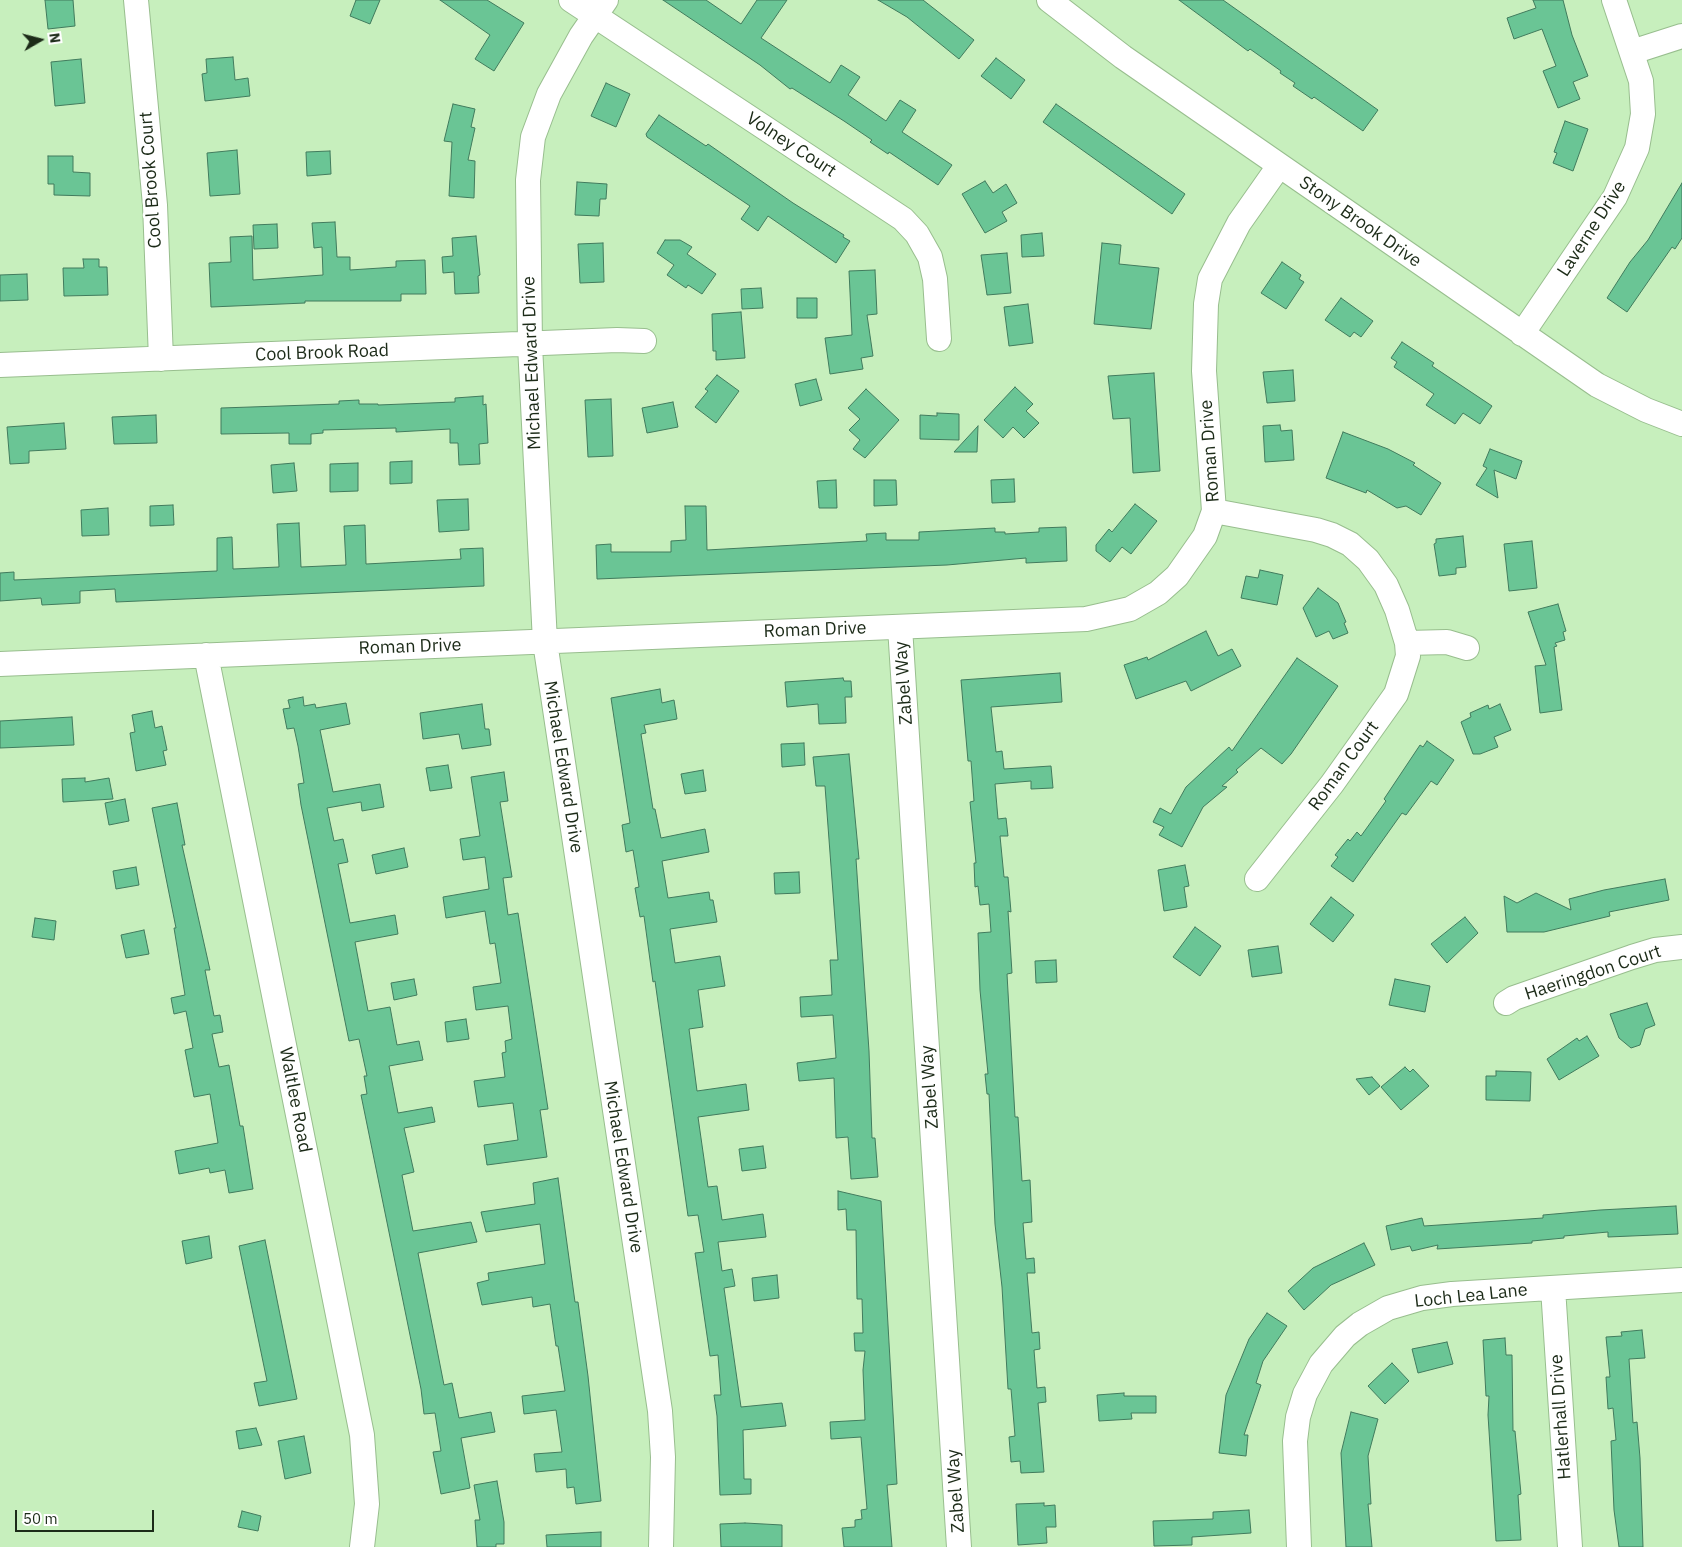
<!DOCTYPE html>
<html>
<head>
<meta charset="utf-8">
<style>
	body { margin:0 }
	#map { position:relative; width:1682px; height:1547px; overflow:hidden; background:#c7efbd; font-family:"IBM Plex Sans",sans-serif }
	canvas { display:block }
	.north { position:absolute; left:15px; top:15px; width:50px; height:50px; -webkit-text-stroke:4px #fff; paint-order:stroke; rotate:82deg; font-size:14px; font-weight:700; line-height:20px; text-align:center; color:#1c2b18 }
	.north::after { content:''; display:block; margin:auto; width:18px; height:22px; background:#1c2b18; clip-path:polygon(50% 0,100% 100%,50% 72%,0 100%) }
	.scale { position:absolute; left:15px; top:1510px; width:139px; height:22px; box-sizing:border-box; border:2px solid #1c2b18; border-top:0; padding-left:6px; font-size:15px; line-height:18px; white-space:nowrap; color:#1c2b18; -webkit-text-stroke:4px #fff; paint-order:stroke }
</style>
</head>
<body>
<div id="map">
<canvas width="1682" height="1547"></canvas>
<div class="north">N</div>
<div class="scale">50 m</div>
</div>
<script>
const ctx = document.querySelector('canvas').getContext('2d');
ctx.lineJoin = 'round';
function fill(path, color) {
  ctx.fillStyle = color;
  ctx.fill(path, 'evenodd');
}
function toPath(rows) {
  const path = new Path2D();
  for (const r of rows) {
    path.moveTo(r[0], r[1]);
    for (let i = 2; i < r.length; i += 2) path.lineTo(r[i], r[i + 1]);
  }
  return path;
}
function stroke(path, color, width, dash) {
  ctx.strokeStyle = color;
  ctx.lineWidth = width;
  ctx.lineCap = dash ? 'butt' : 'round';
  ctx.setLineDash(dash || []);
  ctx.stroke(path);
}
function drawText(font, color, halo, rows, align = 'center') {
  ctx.font = font + ' "IBM Plex Sans",sans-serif';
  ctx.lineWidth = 5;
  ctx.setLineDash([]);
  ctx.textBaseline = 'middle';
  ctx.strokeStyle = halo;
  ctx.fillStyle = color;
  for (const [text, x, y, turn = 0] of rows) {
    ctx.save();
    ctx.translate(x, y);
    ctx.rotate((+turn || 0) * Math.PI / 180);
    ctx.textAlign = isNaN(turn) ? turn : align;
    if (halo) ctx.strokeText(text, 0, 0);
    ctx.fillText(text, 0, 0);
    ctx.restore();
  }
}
const building = toPath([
	[45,0,73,0,75,26,48,29,45,0],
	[356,0,380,0,370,24,350,16,356,0],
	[440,0,487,0,524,23,494,71,475,59,490,35,440,0],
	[663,0,706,0,741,24,757,0,787,0,761,38,830,83,841,65,860,77,848,95,886,121,900,100,916,110,902,132,952,165,938,185,889,152,888,154,870,142,872,140,844,121,792,88,790,89,760,65,663,0],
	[878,0,923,0,974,40,959,59,907,17,878,0],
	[1179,0,1223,0,1378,110,1363,131,1314,97,1312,99,1293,86,1295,83,1280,73,1281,71,1250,49,1248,51,1179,0],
	[1533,0,1563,0,1572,35,1588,76,1573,82,1580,99,1558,108,1543,71,1556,66,1542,29,1514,39,1507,18,1536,8,1533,0],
	[233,57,235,80,248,78,250,96,205,101,202,74,207,73,206,59,233,57],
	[996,58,1025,80,1011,99,981,76,996,58],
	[81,59,85,103,55,106,51,62,81,59],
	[606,83,630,94,616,127,591,116,606,83],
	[453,104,475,109,471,127,475,128,468,160,475,161,474,198,449,196,452,142,444,141,453,104],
	[1056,104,1185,194,1172,214,1043,122,1056,104],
	[659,115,706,146,708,144,793,203,844,235,843,237,850,241,836,263,768,216,758,231,741,219,750,206,647,137,646,134,659,115],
	[1565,121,1588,129,1573,171,1553,163,1557,153,1554,152,1565,121],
	[237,150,240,194,210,196,207,153,237,150],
	[330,151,331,174,307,176,306,152,330,151],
	[48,156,73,156,73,172,90,173,90,196,54,195,54,184,48,184,48,156],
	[985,181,993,193,1006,184,1017,203,1002,212,1007,221,985,233,962,194,985,181],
	[577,182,607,184,606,199,600,199,599,216,575,215,577,182],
	[1682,183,1682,238,1675,249,1672,247,1627,312,1607,298,1630,262,1648,240,1682,183],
	[335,222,337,257,350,257,350,270,396,267,396,261,425,260,426,294,401,294,401,301,305,301,305,303,211,307,209,263,231,262,230,237,252,236,253,280,323,275,322,247,314,248,312,223,335,222],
	[277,224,278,248,254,249,253,225,277,224],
	[1042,233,1044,256,1022,257,1021,235,1042,233],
	[476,236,480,275,478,276,479,293,455,294,454,272,443,273,442,257,453,256,452,238,476,236],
	[665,240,680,240,692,247,687,254,716,274,702,294,688,285,686,288,667,275,674,265,657,253,665,240],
	[603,243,604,282,580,283,578,244,603,243],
	[1102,243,1121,245,1119,264,1159,268,1151,329,1094,324,1102,243],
	[1007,253,1011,293,987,295,981,255,1007,253],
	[83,259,99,259,99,267,107,267,108,295,64,296,63,268,84,268,83,259],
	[1282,262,1301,275,1299,279,1304,282,1286,309,1261,293,1282,262],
	[875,270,877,314,867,315,873,356,861,358,863,369,830,374,825,338,852,335,849,271,875,270],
	[27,274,28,300,0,301,0,275,27,274],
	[761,288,763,308,742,309,741,289,761,288],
	[797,298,817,298,817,318,797,318,797,298],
	[1341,298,1373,321,1361,337,1354,332,1350,337,1325,320,1341,298],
	[1028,304,1033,343,1009,346,1004,307,1028,304],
	[741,312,745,358,716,360,716,351,713,351,712,314,741,312],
	[1402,342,1434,363,1432,366,1492,406,1480,424,1463,413,1455,424,1426,405,1434,394,1394,367,1397,362,1391,358,1402,342],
	[1293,370,1295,401,1267,403,1263,372,1293,370],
	[1154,373,1160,471,1133,473,1130,418,1113,419,1108,376,1154,373],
	[717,375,739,391,716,423,695,407,708,391,705,389,717,375],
	[816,379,822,400,800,406,795,384,816,379],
	[1015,387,1033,404,1026,411,1039,423,1024,438,1013,427,1003,438,984,420,1015,387],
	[866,389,899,420,865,458,853,449,860,440,849,430,860,419,848,408,866,389],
	[483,396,483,405,486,404,488,443,479,444,480,464,459,465,458,443,450,443,450,429,396,432,396,428,323,430,323,433,311,434,311,444,289,444,289,433,221,434,221,408,339,404,339,401,359,400,359,404,378,404,378,405,455,402,455,398,483,396],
	[611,399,613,456,588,457,585,400,611,399],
	[673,402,678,427,647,433,642,408,673,402],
	[937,413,959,414,959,440,920,439,920,415,937,416,937,413],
	[156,415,157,443,114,444,112,417,156,415],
	[64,423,66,449,29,451,29,463,10,464,7,427,64,423],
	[1280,425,1281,431,1292,430,1294,460,1265,462,1263,426,1280,425],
	[978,426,977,452,954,452,978,426],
	[1343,432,1388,449,1415,463,1413,465,1441,483,1421,515,1406,506,1397,508,1367,490,1366,493,1326,478,1343,432],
	[1490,449,1522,461,1516,479,1494,470,1498,498,1476,485,1487,468,1483,466,1490,449],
	[412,461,412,483,390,484,390,462,412,461],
	[294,463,297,491,273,493,271,465,294,463],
	[358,463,358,491,330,492,330,464,358,463],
	[1014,479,1015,502,992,503,991,480,1014,479],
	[836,480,837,508,819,508,817,481,836,480],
	[874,480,896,480,897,505,874,506,874,480],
	[468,499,469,530,439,532,437,500,468,499],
	[1135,504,1157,521,1131,554,1122,547,1110,562,1096,551,1096,545,1109,529,1112,532,1135,504],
	[173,505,174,525,150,526,150,506,173,505],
	[685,506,706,506,707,550,867,541,866,534,886,533,886,540,919,540,919,532,995,528,995,532,1005,532,1005,534,1039,532,1039,528,1066,527,1067,561,1026,563,1026,558,947,565,597,579,596,545,611,544,611,552,671,552,671,541,686,540,685,506],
	[108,508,109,535,82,536,81,510,108,508],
	[299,523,301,567,346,565,344,526,365,525,366,564,461,559,460,549,483,548,484,586,116,602,115,589,80,591,80,603,42,605,41,598,0,601,0,573,14,572,14,580,217,571,217,538,232,537,233,569,279,567,277,524,299,523],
	[1463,536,1466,567,1456,568,1456,574,1439,576,1434,544,1436,543,1436,539,1463,536],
	[1532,541,1537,588,1509,591,1504,544,1532,541],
	[1260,570,1283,575,1277,605,1241,598,1246,576,1258,578,1260,570],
	[1318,588,1338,603,1346,622,1344,623,1348,633,1333,639,1329,631,1316,637,1303,608,1318,588],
	[1558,604,1566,631,1563,632,1565,640,1555,643,1557,646,1554,647,1562,710,1540,713,1535,666,1546,665,1528,612,1558,604],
	[1206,631,1218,656,1232,649,1241,666,1191,691,1186,681,1136,699,1124,665,1147,657,1148,660,1206,631],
	[1297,658,1338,686,1291,754,1282,764,1261,748,1236,770,1238,772,1222,786,1227,787,1203,807,1182,847,1159,835,1164,827,1153,822,1160,808,1171,814,1186,787,1229,747,1232,751,1297,658],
	[1060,673,1062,702,991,707,996,752,1002,751,1004,769,1051,766,1053,788,1031,789,1031,781,995,784,998,819,1006,818,1008,836,1000,836,1004,877,1008,877,1011,912,1008,911,1012,973,1007,974,1015,1117,1018,1117,1022,1181,1030,1180,1032,1222,1023,1223,1026,1259,1034,1258,1035,1273,1027,1273,1032,1333,1039,1332,1040,1349,1034,1350,1037,1388,1045,1387,1046,1402,1038,1403,1044,1472,1021,1473,1020,1461,1011,1462,1009,1437,1015,1436,1011,1389,1008,1389,1002,1287,995,1224,989,1094,987,1094,985,1074,988,1074,980,990,978,933,991,932,989,904,980,905,978,886,975,887,974,863,976,863,970,802,974,801,971,761,968,761,961,680,1060,673],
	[843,678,844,681,851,681,852,697,845,697,846,723,819,724,818,704,787,707,785,682,843,678],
	[660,689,662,703,674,700,677,719,644,725,646,733,641,734,653,809,655,809,661,838,705,829,709,852,662,861,668,898,709,892,710,900,713,900,717,922,670,929,675,963,720,956,725,986,698,990,703,1027,689,1029,697,1091,746,1084,749,1110,698,1117,708,1187,717,1186,722,1220,763,1214,766,1237,718,1242,722,1271,732,1269,735,1286,724,1288,741,1407,782,1403,786,1426,743,1430,744,1479,751,1479,751,1494,720,1495,717,1416,714,1395,721,1395,718,1355,710,1356,695,1253,704,1252,698,1215,688,1216,655,981,653,982,644,916,640,917,635,888,639,887,633,850,626,852,622,825,630,823,611,698,660,689],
	[303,697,304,706,315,704,316,708,346,703,350,724,320,730,333,792,380,784,384,807,362,811,361,802,327,808,334,841,343,839,348,862,338,864,350,923,395,915,398,934,355,942,368,1011,390,1007,397,1045,419,1041,423,1060,389,1066,398,1113,432,1107,435,1122,404,1128,414,1172,402,1175,413,1231,471,1222,477,1242,418,1253,444,1385,452,1383,459,1418,491,1412,495,1432,461,1438,470,1488,441,1494,433,1452,441,1451,435,1413,424,1414,421,1389,361,1095,367,1094,364,1076,367,1076,359,1039,349,1041,301,805,298,784,304,783,298,746,294,728,287,729,283,709,290,708,288,700,303,697],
	[482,704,485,729,489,729,491,745,462,749,459,734,423,739,420,713,482,704],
	[1500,704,1511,730,1494,737,1498,747,1480,754,1473,754,1461,722,1471,717,1470,713,1488,705,1489,709,1500,704],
	[152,711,155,728,162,726,167,750,163,751,166,765,136,771,130,733,135,732,132,715,152,711],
	[72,717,74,745,0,748,0,721,72,717],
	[1427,741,1454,760,1437,785,1431,781,1406,815,1402,813,1353,882,1331,866,1338,857,1335,855,1348,839,1350,841,1357,832,1361,836,1386,801,1384,799,1420,745,1423,747,1427,741],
	[804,743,805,765,782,767,781,744,804,743],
	[849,754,859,859,856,859,869,1051,872,1138,875,1138,878,1177,851,1179,848,1137,836,1138,834,1078,799,1081,797,1063,836,1058,833,1015,801,1017,800,997,832,995,830,960,838,960,825,786,816,786,813,757,849,754],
	[448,765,452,788,430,791,426,768,448,765],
	[703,770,706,791,685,794,681,774,703,770],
	[504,772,508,801,500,802,512,877,503,878,508,915,518,913,548,1109,540,1110,547,1157,487,1165,484,1145,518,1140,513,1103,478,1107,474,1081,505,1077,502,1053,506,1052,505,1041,512,1039,508,1006,476,1010,473,987,501,983,495,943,490,944,485,911,446,918,443,897,489,889,485,857,463,860,460,839,480,836,471,777,504,772],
	[85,778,85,782,109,778,113,799,63,802,62,779,85,778],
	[125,799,129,821,109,825,105,803,125,799],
	[177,803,185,845,182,845,210,970,205,970,214,1016,220,1015,223,1032,212,1034,219,1067,229,1065,240,1126,243,1126,253,1189,229,1193,225,1170,210,1173,209,1168,179,1174,175,1151,218,1143,210,1094,194,1097,185,1050,193,1048,186,1011,174,1014,171,998,185,995,174,928,176,928,152,808,177,803],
	[404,848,408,867,376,874,372,855,404,848],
	[1185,865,1189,886,1184,887,1187,907,1164,911,1158,870,1185,865],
	[136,867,139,885,116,889,113,871,136,867],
	[799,872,800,893,775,894,774,873,799,872],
	[1665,879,1669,900,1609,912,1610,916,1544,932,1507,932,1504,896,1517,903,1536,893,1571,910,1569,899,1604,890,1665,879],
	[1331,897,1354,915,1333,942,1310,924,1331,897],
	[1465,917,1478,933,1447,963,1431,944,1465,917],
	[35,918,56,921,54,940,32,937,35,918],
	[1195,927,1221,946,1200,976,1173,957,1195,927],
	[144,930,149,954,126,958,121,935,144,930],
	[1278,946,1282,973,1252,977,1248,950,1278,946],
	[1056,960,1057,982,1036,983,1035,961,1056,960],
	[414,979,417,995,394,1000,391,983,414,979],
	[1395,979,1430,986,1425,1012,1389,1005,1395,979],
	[1647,1003,1655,1025,1645,1029,1640,1045,1631,1048,1619,1038,1610,1014,1647,1003],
	[466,1019,469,1039,447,1042,445,1022,466,1019],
	[1587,1036,1599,1056,1559,1080,1547,1059,1577,1038,1579,1041,1587,1036],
	[1405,1067,1410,1072,1413,1069,1429,1086,1401,1110,1381,1087,1405,1067],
	[1496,1071,1531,1072,1530,1101,1486,1100,1486,1076,1496,1076,1496,1071],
	[1372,1077,1380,1086,1369,1095,1356,1079,1372,1077],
	[763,1146,766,1168,742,1171,739,1149,763,1146],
	[558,1178,575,1302,578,1302,588,1376,601,1501,576,1504,574,1487,567,1488,566,1469,536,1472,534,1454,562,1452,556,1410,524,1414,522,1396,565,1391,558,1346,556,1346,550,1304,533,1307,532,1297,482,1305,477,1283,489,1280,488,1273,545,1264,540,1224,486,1232,481,1212,535,1204,533,1183,558,1178],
	[838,1191,881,1201,897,1484,887,1485,892,1547,844,1547,842,1528,855,1527,855,1520,862,1519,861,1510,867,1509,861,1437,831,1439,830,1422,865,1420,863,1370,865,1351,855,1351,854,1333,863,1333,862,1299,857,1299,856,1230,847,1230,846,1209,838,1210,838,1191],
	[1676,1206,1678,1234,1608,1237,1608,1232,1564,1236,1564,1238,1532,1241,1532,1243,1437,1249,1438,1245,1412,1251,1410,1246,1391,1250,1386,1226,1422,1218,1424,1226,1543,1218,1543,1215,1600,1210,1676,1206],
	[209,1236,212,1258,186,1264,182,1241,209,1236],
	[265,1240,297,1399,259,1406,254,1383,267,1381,239,1246,265,1240],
	[1364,1243,1375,1265,1331,1285,1304,1310,1288,1291,1313,1268,1364,1243],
	[777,1275,779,1298,754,1301,752,1278,777,1275],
	[1267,1313,1287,1326,1263,1361,1256,1383,1261,1385,1244,1435,1248,1435,1246,1456,1219,1453,1226,1395,1249,1339,1267,1313],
	[1642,1330,1645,1358,1629,1359,1633,1423,1637,1422,1640,1458,1643,1547,1619,1547,1614,1510,1611,1441,1616,1440,1613,1408,1608,1409,1606,1377,1610,1377,1606,1337,1622,1336,1621,1332,1642,1330],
	[1505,1338,1506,1355,1512,1355,1513,1431,1515,1431,1521,1494,1518,1495,1521,1540,1496,1541,1488,1415,1489,1396,1486,1396,1483,1340,1505,1338],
	[1447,1342,1453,1364,1418,1373,1412,1349,1447,1342],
	[1392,1363,1409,1381,1385,1404,1368,1386,1392,1363],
	[1124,1393,1124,1396,1156,1396,1156,1413,1131,1413,1132,1419,1099,1421,1097,1395,1124,1393],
	[1351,1412,1378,1419,1368,1456,1371,1504,1368,1504,1372,1547,1346,1547,1341,1453,1351,1412],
	[256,1428,262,1445,239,1449,236,1431,256,1428],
	[304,1436,311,1473,285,1479,278,1441,304,1436],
	[497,1481,504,1522,504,1544,496,1544,496,1547,477,1547,475,1520,480,1520,474,1485,497,1481],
	[1044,1503,1044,1506,1055,1505,1056,1527,1046,1527,1047,1543,1018,1545,1016,1504,1044,1503],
	[1249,1510,1251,1533,1192,1537,1192,1545,1154,1546,1153,1521,1213,1519,1213,1512,1249,1510],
	[242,1511,261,1516,258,1531,238,1527,242,1511],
	[745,1523,782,1525,782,1547,721,1547,720,1524,745,1523],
	[601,1532,601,1547,547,1547,546,1535,601,1532]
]);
const minor = toPath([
	[136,0,155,205,161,359],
	[571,0,903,219,917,234,930,257,935,279,939,339],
	[606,0,581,36,549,94,533,137,528,180,530,345,545,642,660,1411,663,1457,661,1547],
	[1049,0,1123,57,1597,385,1646,410,1682,424],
	[1632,52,1682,36],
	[1522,334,1615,197,1637,148,1643,114,1641,81,1614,0],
	[0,365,617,340,644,341],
	[1214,511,1316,530,1332,535,1350,544,1368,560,1386,585,1397,610,1407,643,1408,656,1396,694,1332,784,1257,879],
	[900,627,959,1547],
	[1407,643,1447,642,1467,648],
	[206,655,362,1435,367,1504,362,1547],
	[0,664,1086,619,1130,609,1158,593,1177,576,1205,536,1214,511,1204,371,1206,304,1210,279,1239,223,1279,166],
	[1506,1003,1514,998,1632,957,1655,950,1682,947],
	[1553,1288,1570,1547],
	[1299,1547,1295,1441,1298,1417,1305,1394,1321,1364,1345,1336,1360,1324,1388,1308,1422,1298,1452,1294,1682,1280]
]);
const streetNames = [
	["Volney Court",791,145,33],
	["Cool Brook Court",151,180,-94],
	["Stony Brook Drive",1360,222,35],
	["Laverne Drive",1592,229,-57],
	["Cool Brook Road",322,353,-2],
	["Michael Edward Drive",532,363,-92],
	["Roman Drive",1210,451,-94],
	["Roman Drive",815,630,-2],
	["Roman Drive",410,647,-2],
	["Zabel Way",904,683,-94],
	["Roman Court",1344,766,-54],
	["Michael Edward Drive",563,767,81],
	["Haeringdon Court",1593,973,-18],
	["Zabel Way",930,1087,-94],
	["Waltlee Road",295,1100,79],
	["Michael Edward Drive",623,1167,81],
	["Loch Lea Lane",1471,1296,-6],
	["Hatlerhall Drive",1561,1417,-94],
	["Zabel Way",956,1491,-94]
];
fill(building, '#6ac595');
stroke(building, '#417b5d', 1);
stroke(minor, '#98be8e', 26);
stroke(minor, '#fff', 24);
drawText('18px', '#1c2b18', '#fff', streetNames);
</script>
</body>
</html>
